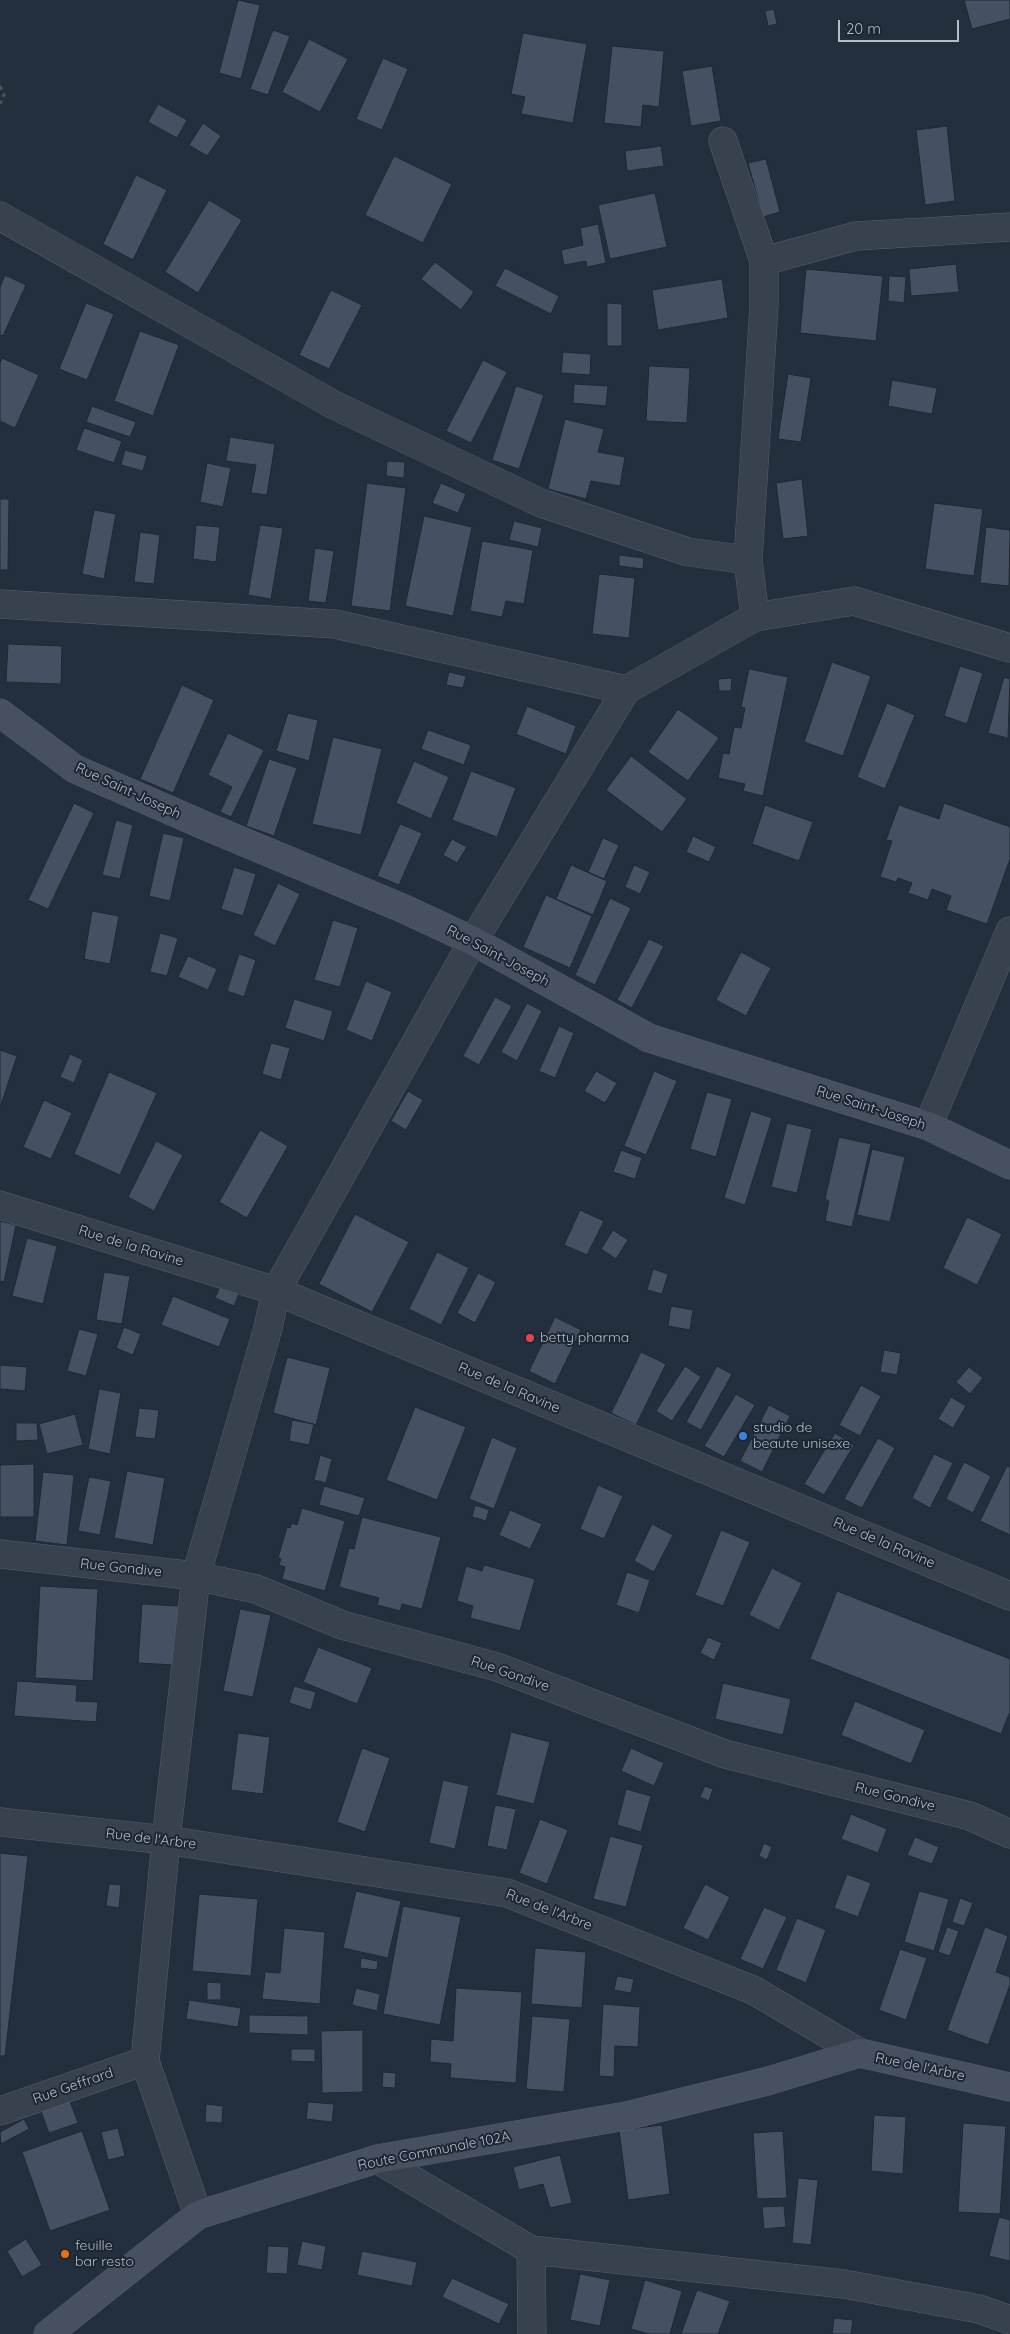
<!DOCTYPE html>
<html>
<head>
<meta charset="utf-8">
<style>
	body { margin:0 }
	#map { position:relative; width:1010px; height:2334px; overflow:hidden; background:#242f3e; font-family:Quicksand,sans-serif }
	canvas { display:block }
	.scale { position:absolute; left:838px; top:20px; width:121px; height:22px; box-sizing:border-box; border:2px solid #b4bcc9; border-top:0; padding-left:6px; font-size:15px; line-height:18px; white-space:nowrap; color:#b4bcc9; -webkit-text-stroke:4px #1d2633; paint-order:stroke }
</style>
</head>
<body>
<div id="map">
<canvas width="1010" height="2334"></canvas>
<div class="scale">20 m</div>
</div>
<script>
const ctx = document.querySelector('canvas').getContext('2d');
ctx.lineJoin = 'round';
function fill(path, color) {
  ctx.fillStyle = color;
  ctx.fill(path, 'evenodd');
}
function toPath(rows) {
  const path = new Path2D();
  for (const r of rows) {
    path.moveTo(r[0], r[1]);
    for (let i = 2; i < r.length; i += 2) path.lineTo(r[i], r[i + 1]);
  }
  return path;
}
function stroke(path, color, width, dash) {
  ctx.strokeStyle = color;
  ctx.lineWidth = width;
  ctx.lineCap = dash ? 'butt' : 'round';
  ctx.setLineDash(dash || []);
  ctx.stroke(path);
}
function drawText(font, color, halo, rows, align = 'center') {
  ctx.font = font + ' Quicksand,sans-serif';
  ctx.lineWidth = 4;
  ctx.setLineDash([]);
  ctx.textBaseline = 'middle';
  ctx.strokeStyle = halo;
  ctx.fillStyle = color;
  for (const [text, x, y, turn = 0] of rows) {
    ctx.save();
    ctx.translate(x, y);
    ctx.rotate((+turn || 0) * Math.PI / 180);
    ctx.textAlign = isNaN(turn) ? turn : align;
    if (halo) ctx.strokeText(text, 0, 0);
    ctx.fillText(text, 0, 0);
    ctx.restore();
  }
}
const building = toPath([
	[238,0,260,5,241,79,219,73,238,0],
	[964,0,1010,0,1010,19,972,29,964,0],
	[774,9,777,24,768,26,765,11,774,9],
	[273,30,290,36,268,95,250,89,273,30],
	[523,33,587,44,573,123,521,114,525,97,511,94,523,33],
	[309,39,348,59,320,112,282,92,309,39],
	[612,46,664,51,659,107,643,105,641,127,604,123,612,46],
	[383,58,408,69,382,130,356,119,383,58],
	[712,66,721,121,691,126,682,71,712,66],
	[158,104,187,120,177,138,148,122,158,104],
	[203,123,221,136,207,156,189,145,203,123],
	[947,126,955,201,925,205,916,130,947,126],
	[661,146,664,166,627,171,625,151,661,146],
	[394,156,452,184,423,243,365,215,394,156],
	[766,159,780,212,763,217,748,163,766,159],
	[136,175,167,190,133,260,103,244,136,175],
	[655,193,667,247,610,259,598,205,655,193],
	[209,200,242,220,198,293,165,272,209,200],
	[598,224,606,263,587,267,586,261,564,265,561,250,583,245,580,228,598,224],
	[435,262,474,292,461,310,421,279,435,262],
	[956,264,959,292,911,296,909,269,956,264],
	[505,268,559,296,551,314,495,286,505,268],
	[806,269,883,276,876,341,800,333,806,269],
	[5,275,26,285,3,336,0,335,0,287,5,275],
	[889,276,906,277,904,303,888,301,889,276],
	[722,279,728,318,658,330,652,290,722,279],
	[331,290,362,305,329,369,299,355,331,290],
	[86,303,114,314,87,380,59,369,86,303],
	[607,303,622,304,622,346,607,346,607,303],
	[140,331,179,345,153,416,114,401,140,331],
	[563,352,591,354,590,375,561,373,563,352],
	[2,358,39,375,15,428,0,421,0,363,2,358],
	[483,360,507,372,471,443,446,431,483,360],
	[649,366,690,368,687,423,646,421,649,366],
	[788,374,811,378,801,442,778,439,788,374],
	[892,380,937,388,932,414,888,406,892,380],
	[574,384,608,386,606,406,573,403,574,384],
	[516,386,544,395,519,469,492,460,516,386],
	[92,406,136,422,130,437,86,422,92,406],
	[565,419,604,429,598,452,625,457,620,486,591,481,586,499,548,489,565,419],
	[84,428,122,441,114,463,76,450,84,428],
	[230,437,275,444,267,495,251,493,256,465,226,461,230,437],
	[125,450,147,456,143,471,121,465,125,450],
	[387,461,405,462,404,478,386,476,387,461],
	[207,463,231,468,223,507,200,502,207,463],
	[802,479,808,536,783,539,776,483,802,479],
	[367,483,406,488,390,611,351,606,367,483],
	[441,483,466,494,458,513,432,503,441,483],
	[0,499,9,499,8,570,0,570,0,499],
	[934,503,983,509,974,576,925,569,934,503],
	[94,510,116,514,104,579,82,574,94,510],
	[424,516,472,527,453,616,405,606,424,516],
	[514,521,542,528,538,547,509,540,514,521],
	[196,525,220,527,216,562,193,559,196,525],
	[260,525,283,528,271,599,248,595,260,525],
	[986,527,1010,530,1009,586,980,583,986,527],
	[140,532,160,535,154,584,134,582,140,532],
	[482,541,533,550,524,604,506,601,502,617,470,611,482,541],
	[315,548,334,551,326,603,308,601,315,548],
	[619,555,644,558,643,569,619,566,619,555],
	[599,574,635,578,629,638,592,634,599,574],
	[8,644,62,646,61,684,6,682,8,644],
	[832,662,871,676,843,756,804,742,832,662],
	[960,666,983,673,967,724,944,716,960,666],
	[749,669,788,677,763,796,743,791,745,784,718,778,723,753,729,754,734,727,741,728,745,708,741,707,749,669],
	[449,672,466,676,463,688,446,685,449,672],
	[1004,677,1010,679,1008,738,988,733,1004,677],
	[732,678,731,691,719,691,718,679,732,678],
	[182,685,214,700,173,793,140,779,182,685],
	[887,703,915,715,885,789,857,777,887,703],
	[527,706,576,726,566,754,516,734,527,706],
	[678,709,719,738,688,781,648,752,678,709],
	[288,713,318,720,309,761,276,751,288,713],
	[428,730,471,745,464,765,421,749,428,730],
	[228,733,264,750,231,817,220,812,232,787,208,775,228,733],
	[333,737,382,749,361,835,312,824,333,737],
	[631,756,687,799,662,832,606,790,631,756],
	[269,759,297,768,274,836,246,826,269,759],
	[414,761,449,777,431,819,396,803,414,761],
	[471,771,516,788,497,837,452,820,471,771],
	[74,803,94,813,48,909,28,900,74,803],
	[944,803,1010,827,1010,859,987,924,946,910,951,896,932,889,928,900,908,893,912,883,898,878,896,882,880,877,892,841,886,840,899,805,939,819,944,803],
	[765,805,813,822,799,861,752,844,765,805],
	[116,820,133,825,120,879,102,875,116,820],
	[400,824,422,833,399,885,377,876,400,824],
	[163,833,184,838,170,901,149,896,163,833],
	[693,836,716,847,709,862,686,852,693,836],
	[603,838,619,845,604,879,588,872,603,838],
	[452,839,467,847,457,863,443,855,452,839],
	[571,865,607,881,593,915,556,899,571,865],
	[634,865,650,872,640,894,625,887,634,865],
	[234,867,256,874,243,916,221,909,234,867],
	[278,883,300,894,275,946,253,935,278,883],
	[546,895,592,916,570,968,523,947,546,895],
	[610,898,631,908,595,985,575,975,610,898],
	[92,911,119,916,110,964,84,959,92,911],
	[333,920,358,928,340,987,314,980,333,920],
	[160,933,178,938,167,976,150,972,160,933],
	[649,939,664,946,632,1008,617,1000,649,939],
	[741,952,771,968,746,1016,716,1000,741,952],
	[239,954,256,960,244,997,227,991,239,954],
	[188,956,217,969,208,990,178,977,188,956],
	[366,981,392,992,372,1041,346,1030,366,981],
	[495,997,512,1006,479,1065,463,1056,495,997],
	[294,999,333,1011,324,1041,285,1028,294,999],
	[527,1003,542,1011,517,1061,501,1052,527,1003],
	[559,1026,574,1033,555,1078,539,1071,559,1026],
	[271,1043,290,1048,281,1080,262,1074,271,1043],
	[0,1050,17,1056,0,1108,0,1050],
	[70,1054,83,1060,74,1083,60,1077,70,1054],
	[596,1071,617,1083,605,1103,584,1091,596,1071],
	[654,1071,677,1081,646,1155,624,1146,654,1071],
	[109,1072,157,1093,120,1175,74,1154,109,1072],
	[408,1091,423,1100,406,1130,391,1121,408,1091],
	[707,1092,732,1099,716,1157,690,1149,707,1092],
	[44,1100,72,1113,51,1159,23,1147,44,1100],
	[751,1111,772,1118,745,1205,724,1198,751,1111],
	[787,1123,812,1129,797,1193,771,1187,787,1123],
	[260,1130,288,1146,247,1218,219,1202,260,1130],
	[839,1137,871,1144,852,1227,825,1221,829,1201,825,1199,839,1137],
	[156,1141,183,1155,154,1211,128,1197,156,1141],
	[872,1149,905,1157,890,1222,857,1215,872,1149],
	[621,1150,642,1158,635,1179,613,1172,621,1150],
	[580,1210,604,1221,587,1255,564,1245,580,1210],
	[355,1214,409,1242,372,1312,319,1284,355,1214],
	[967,1217,1002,1234,977,1285,943,1268,967,1217],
	[0,1221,16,1225,4,1282,0,1281,0,1221],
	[613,1230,628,1240,616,1259,601,1249,613,1230],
	[27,1238,57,1246,43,1304,12,1296,27,1238],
	[437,1252,469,1268,441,1325,409,1309,437,1252],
	[653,1269,668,1274,662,1294,647,1290,653,1269],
	[104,1272,130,1276,122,1324,96,1320,104,1272],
	[478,1273,496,1282,475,1323,457,1313,478,1273],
	[222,1282,241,1289,234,1306,215,1298,222,1282],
	[173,1296,230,1319,219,1347,161,1325,173,1296],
	[671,1306,693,1310,690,1330,668,1326,671,1306],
	[555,1317,581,1330,555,1384,529,1371,555,1317],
	[124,1327,141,1334,133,1355,116,1348,124,1327],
	[79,1329,98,1334,86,1376,67,1371,79,1329],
	[884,1350,901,1353,897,1375,880,1372,884,1350],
	[641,1352,666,1364,636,1425,611,1413,641,1352],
	[287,1357,330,1368,316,1425,273,1413,287,1357],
	[0,1365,27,1367,25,1391,0,1389,0,1365],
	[685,1366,701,1377,672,1421,656,1411,685,1366],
	[717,1366,732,1374,701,1430,686,1422,717,1366],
	[969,1367,983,1378,970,1394,956,1382,969,1367],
	[861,1385,881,1396,860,1436,839,1425,861,1385],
	[99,1389,121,1393,110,1454,88,1449,99,1389],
	[736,1394,755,1405,724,1457,704,1446,736,1394],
	[951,1397,966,1406,953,1428,938,1419,951,1397],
	[769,1405,790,1416,762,1472,740,1461,769,1405],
	[415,1407,466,1427,437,1500,386,1480,415,1407],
	[139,1408,159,1410,155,1439,135,1437,139,1408],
	[75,1414,83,1445,47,1454,39,1424,75,1414],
	[292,1420,314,1424,309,1445,289,1441,292,1420],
	[16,1423,37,1423,38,1440,16,1441,16,1423],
	[835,1433,854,1445,824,1495,804,1484,835,1433],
	[492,1437,517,1448,494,1509,469,1499,492,1437],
	[878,1438,895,1448,862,1508,844,1499,878,1438],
	[934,1454,953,1463,930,1508,912,1498,934,1454],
	[320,1455,332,1459,326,1483,314,1480,320,1455],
	[964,1462,991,1476,973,1513,946,1499,964,1462],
	[34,1464,34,1517,0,1517,0,1465,34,1464],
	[1007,1466,1010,1467,1010,1535,980,1521,1007,1466],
	[127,1471,165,1478,153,1545,114,1538,127,1471],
	[43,1472,74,1475,67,1545,35,1541,43,1472],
	[89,1477,111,1481,100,1535,78,1531,89,1477],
	[598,1485,623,1496,604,1539,580,1529,598,1485],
	[324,1486,365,1498,359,1516,319,1505,324,1486],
	[475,1505,489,1510,486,1521,472,1517,475,1505],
	[302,1508,345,1521,325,1591,282,1579,285,1567,279,1565,281,1559,278,1558,287,1527,290,1528,292,1523,297,1525,302,1508],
	[510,1510,542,1524,530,1549,499,1535,510,1510],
	[362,1517,441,1537,422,1609,402,1604,400,1611,377,1605,379,1598,339,1587,349,1548,354,1549,362,1517],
	[652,1524,673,1535,654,1572,634,1561,652,1524],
	[721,1530,750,1542,723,1606,695,1595,721,1530],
	[484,1565,535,1579,520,1631,470,1618,473,1606,457,1601,466,1566,482,1571,484,1565],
	[772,1568,802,1583,779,1630,749,1615,772,1568],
	[627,1572,650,1580,639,1613,616,1605,627,1572],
	[40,1586,98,1589,93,1681,35,1678,40,1586],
	[837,1591,1010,1659,1010,1712,1001,1734,810,1659,837,1591],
	[142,1604,179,1606,175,1665,138,1663,142,1604],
	[240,1609,271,1615,253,1697,223,1691,240,1609],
	[708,1637,722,1643,714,1660,700,1653,708,1637],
	[318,1647,372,1668,357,1704,303,1682,318,1647],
	[17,1681,77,1685,76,1701,98,1702,96,1722,14,1716,17,1681],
	[723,1683,791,1699,783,1735,715,1719,723,1683],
	[294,1686,316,1692,311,1710,289,1703,294,1686],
	[855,1701,925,1730,911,1764,841,1735,855,1701],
	[511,1732,550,1742,534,1804,496,1795,511,1732],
	[238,1733,270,1737,263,1794,231,1790,238,1733],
	[362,1748,390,1758,365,1832,337,1822,362,1748],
	[631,1748,664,1763,654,1786,621,1771,631,1748],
	[443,1780,469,1786,455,1849,429,1843,443,1780],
	[705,1786,713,1789,709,1801,700,1797,705,1786],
	[626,1789,651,1796,641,1832,617,1825,626,1789],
	[495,1805,516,1809,507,1850,487,1846,495,1805],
	[851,1814,887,1829,878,1853,841,1839,851,1814],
	[540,1819,568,1830,547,1884,519,1873,540,1819],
	[610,1836,643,1845,626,1907,593,1899,610,1836],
	[915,1837,939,1847,932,1864,907,1855,915,1837],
	[764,1843,772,1847,767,1860,759,1856,764,1843],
	[0,1853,28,1856,5,2056,0,2056,0,1853],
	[847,1874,871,1883,858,1917,834,1908,847,1874],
	[109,1884,121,1885,119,1908,106,1906,109,1884],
	[705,1884,730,1897,708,1940,683,1928,705,1884],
	[356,1891,401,1901,388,1958,343,1948,356,1891],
	[919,1891,949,1899,934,1951,904,1942,919,1891],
	[199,1894,258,1899,251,1976,192,1971,199,1894],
	[960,1898,973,1903,964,1926,952,1922,960,1898],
	[403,1906,461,1917,440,2025,383,2014,403,1906],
	[764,1907,787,1917,763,1969,740,1959,764,1907],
	[797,1918,826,1930,806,1983,776,1970,797,1918],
	[947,1927,959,1931,950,1956,938,1952,947,1927],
	[985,1927,1008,1936,996,1972,1010,1977,1010,1985,988,2045,947,2030,985,1927],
	[284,1928,325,1932,320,2004,262,1999,265,1972,280,1973,284,1928],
	[535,1948,586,1952,582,2008,531,2004,535,1948],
	[900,1949,927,1958,906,2020,879,2010,900,1949],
	[361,1958,378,1961,377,1970,360,1968,361,1958],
	[617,1976,634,1979,631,1993,614,1990,617,1976],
	[207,1982,221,1983,221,2000,207,2000,207,1982],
	[356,1988,380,1994,377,2011,352,2005,356,1988],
	[456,1988,522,1992,516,2083,450,2078,451,2064,430,2062,431,2039,453,2041,456,1988],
	[189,2000,241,2008,238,2027,186,2019,189,2000],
	[603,2004,640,2007,638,2047,615,2046,614,2077,599,2076,603,2004],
	[249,2015,308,2016,308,2035,249,2033,249,2015],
	[532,2016,570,2019,564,2092,526,2089,532,2016],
	[363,2030,363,2092,322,2093,321,2031,363,2030],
	[291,2049,315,2049,315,2062,291,2061,291,2049],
	[383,2072,396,2073,395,2088,382,2087,383,2072],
	[70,2101,78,2123,49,2133,41,2111,70,2101],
	[308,2102,334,2104,332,2122,306,2119,308,2102],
	[206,2104,223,2106,222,2123,205,2122,206,2104],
	[874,2115,906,2117,903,2174,871,2171,874,2115],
	[24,2119,29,2129,1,2144,0,2132,24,2119],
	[963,2123,1006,2126,1000,2214,958,2212,963,2123],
	[662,2125,670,2194,628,2200,619,2130,662,2125],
	[118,2128,125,2156,108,2160,101,2132,118,2128],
	[82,2131,110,2210,50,2231,22,2152,82,2131],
	[783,2131,787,2198,757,2199,753,2133,783,2131],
	[560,2155,572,2203,550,2208,543,2184,519,2190,513,2167,560,2155],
	[798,2178,818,2180,811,2245,792,2243,798,2178],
	[784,2206,786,2227,764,2229,762,2207,784,2206],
	[999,2217,1010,2220,1010,2261,989,2256,999,2217],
	[26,2239,42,2265,22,2277,7,2251,26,2239],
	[302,2241,326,2246,322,2270,297,2265,302,2241],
	[268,2246,289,2247,287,2274,266,2273,268,2246],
	[362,2251,417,2262,412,2286,357,2275,362,2251],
	[580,2274,610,2280,600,2326,570,2320,580,2274],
	[452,2278,509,2304,499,2324,442,2297,452,2278],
	[645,2280,682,2291,670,2334,649,2334,631,2329,645,2280],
	[697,2290,730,2301,718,2334,681,2334,697,2290],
	[834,2318,853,2320,851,2334,832,2334,834,2318]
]);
const path = toPath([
	[0,86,4,95,0,104]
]);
const street = toPath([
	[723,141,764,261],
	[0,216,334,405,541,503,688,552,748,560],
	[0,604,335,624,626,690],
	[755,617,748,560,764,306,764,261,856,236,1010,227],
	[928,1126,1010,931],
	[0,1205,276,1291,1010,1596],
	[0,1554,196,1576,256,1589,342,1625,497,1667,725,1754,970,1816,1010,1834],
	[0,1822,166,1840,507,1893,753,1990,860,2053],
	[0,2111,145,2061],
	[377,2159,531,2250,844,2284,979,2309,1010,2320],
	[198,2215,145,2061,166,1840,196,1576,268,1328,276,1291,473,941,626,690,755,617,854,601,1010,648],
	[531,2250,532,2334]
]);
const secondary = toPath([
	[0,713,75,769,208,827,402,908,473,941,649,1038,928,1126,1010,1165],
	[48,2334,198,2215,377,2159,626,2116,768,2081,860,2053,1010,2087]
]);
const markers = [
	[530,1338,5,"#e0444e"],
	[743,1436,5,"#3f7fe0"],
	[65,2254,5,"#e8710a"]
];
const streetNames = [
	["Rue Saint-Joseph",128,791,25],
	["Rue Saint-Joseph",498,956,28],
	["Rue Saint-Joseph",871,1108,18],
	["Rue de la Ravine",131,1246,17],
	["Rue de la Ravine",509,1388,23],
	["Rue de la Ravine",884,1543,23],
	["Rue Gondive",121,1568,6],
	["Rue Gondive",510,1674,19],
	["Rue Gondive",895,1797,14],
	["Rue de l'Arbre",151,1839,7],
	["Rue de l'Arbre",549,1910,21],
	["Rue de l'Arbre",920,2067,12],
	["Rue Geffrard",73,2086,-19],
	["Route Communale 102A",434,2151,-11]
];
const poiNames = [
	["betty pharma",540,1338],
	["studio de",753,1428],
	["beaute unisexe",753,1444],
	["feuille",75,2246],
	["bar resto",75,2262]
];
fill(building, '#455162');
stroke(building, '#1f2835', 1);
stroke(street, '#565f6c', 29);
stroke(secondary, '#565f6c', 29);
stroke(path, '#44595c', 3, [4, 4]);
stroke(street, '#38414e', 28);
stroke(secondary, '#465061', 28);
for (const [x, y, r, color] of markers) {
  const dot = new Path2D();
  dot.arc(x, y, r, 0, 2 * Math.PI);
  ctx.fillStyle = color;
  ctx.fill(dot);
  stroke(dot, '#1d2633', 2);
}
drawText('14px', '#b4bcc9', '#1d2633', streetNames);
drawText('14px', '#b4bcc9', '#1d2633', poiNames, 'left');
</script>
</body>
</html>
